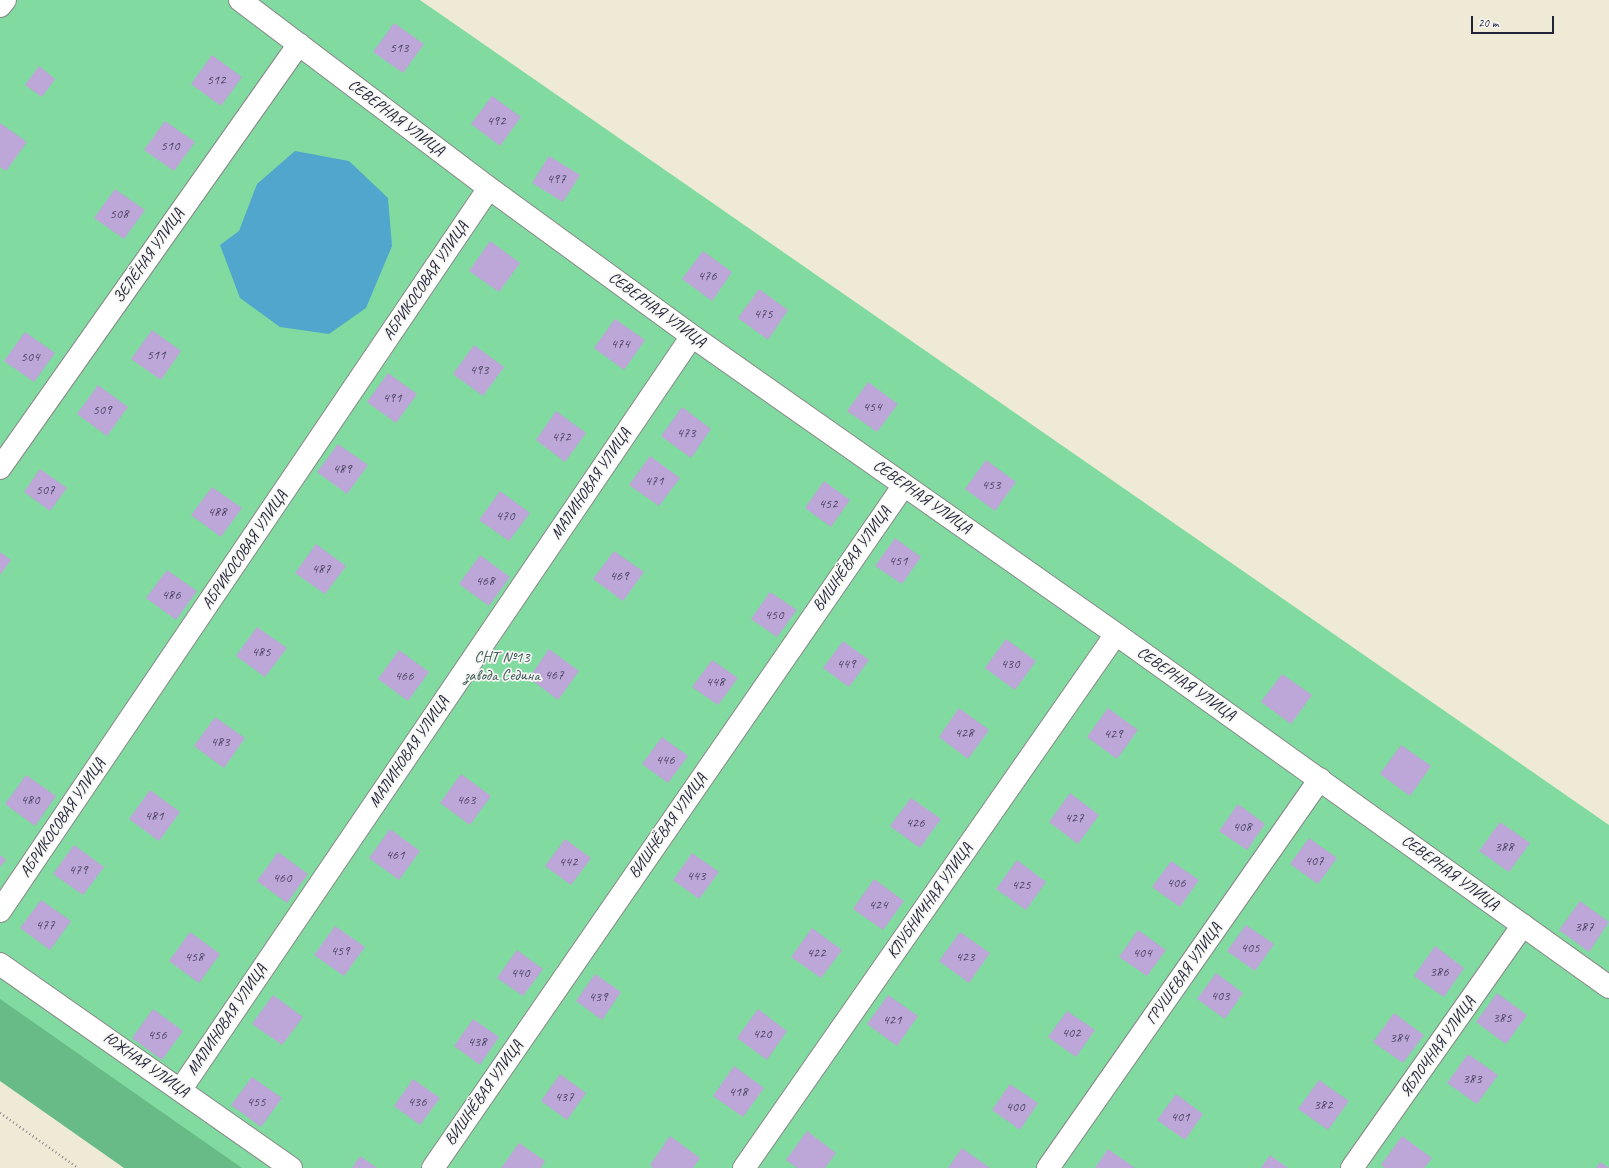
<!DOCTYPE html>
<html>
<head>
<meta charset="utf-8">
<style>
	body { margin:0 }
	#map { position:relative; width:1609px; height:1168px; overflow:hidden; background:#eeead6; font-family:Caveat,sans-serif }
	canvas { display:block }
	.scale { position:absolute; left:1471px; top:16px; width:83px; height:18px; box-sizing:border-box; border:2px solid #22223b; border-top:0; padding-left:5px; font-size:12px; line-height:14px; white-space:nowrap; color:#22223b; -webkit-text-stroke:3px #f6f6f2; paint-order:stroke }
</style>
</head>
<body>
<div id="map">
<canvas width="1609" height="1168"></canvas>
<div class="scale">20 m</div>
</div>
<script>
const ctx = document.querySelector('canvas').getContext('2d');
ctx.lineJoin = 'round';
function fill(path, color) {
  ctx.fillStyle = color;
  ctx.fill(path, 'evenodd');
}
function toPath(rows) {
  const path = new Path2D();
  for (const r of rows) {
    path.moveTo(r[0], r[1]);
    for (let i = 2; i < r.length; i += 2) path.lineTo(r[i], r[i + 1]);
  }
  return path;
}
function stroke(path, color, width, dash) {
  ctx.strokeStyle = color;
  ctx.lineWidth = width;
  ctx.lineCap = dash ? 'butt' : 'round';
  ctx.setLineDash(dash || []);
  ctx.stroke(path);
}
function drawText(font, color, halo, rows, align = 'center') {
  ctx.font = font + ' Caveat,sans-serif';
  ctx.lineWidth = 3.5;
  ctx.setLineDash([]);
  ctx.textBaseline = 'middle';
  ctx.strokeStyle = halo;
  ctx.fillStyle = color;
  for (const [text, x, y, turn = 0] of rows) {
    ctx.save();
    ctx.translate(x, y);
    ctx.rotate((+turn || 0) * Math.PI / 180);
    ctx.textAlign = isNaN(turn) ? turn : align;
    if (halo) ctx.strokeText(text, 0, 0);
    ctx.fillText(text, 0, 0);
    ctx.restore();
  }
}
const green = toPath([
	[0,0,420,0,1609,825,1609,1168,222,1168,0,1007]
]);
const forest = toPath([
	[0,999,242,1168,124,1168,0,1081]
]);
const water = toPath([
	[295,151,349,161,388,198,392,246,366,308,329,334,280,327,240,298,220,245,239,231,257,184]
]);
const building = toPath([
	[394,23,424,44,403,73,373,52],
	[212,55,242,77,221,106,191,84],
	[39,66,55,79,42,97,25,85],
	[492,96,521,117,500,146,471,124],
	[165,121,195,142,174,171,144,150],
	[0,123,27,142,6,171,0,167],
	[549,156,580,175,563,202,532,183],
	[115,189,145,210,124,239,94,218],
	[490,241,520,263,499,292,469,271],
	[703,251,732,272,712,301,682,279],
	[759,289,788,310,768,340,738,318],
	[615,319,645,340,624,370,594,348],
	[152,330,181,351,161,380,131,359],
	[25,332,55,353,34,382,4,361],
	[474,345,504,367,483,396,453,374],
	[388,373,417,394,396,423,367,402],
	[868,382,898,404,877,432,847,411],
	[98,385,128,407,107,436,77,414],
	[682,407,711,429,691,458,661,436],
	[556,411,586,433,565,462,536,440],
	[338,444,368,465,347,494,317,472],
	[650,456,680,478,659,506,629,485],
	[986,460,1016,482,995,511,965,489],
	[40,469,67,488,50,511,24,492],
	[824,481,850,500,831,527,805,508],
	[212,487,242,508,221,537,191,515],
	[500,491,530,513,509,541,479,520],
	[895,538,921,557,902,584,875,566],
	[316,544,346,566,325,594,295,573],
	[614,551,644,572,623,601,593,579],
	[0,552,11,560,0,575],
	[480,555,510,577,489,606,459,584],
	[167,570,197,591,176,620,146,598],
	[770,592,797,610,777,637,751,619],
	[257,627,287,648,265,677,236,656],
	[1006,639,1036,661,1015,690,985,668],
	[843,641,869,660,849,687,823,668],
	[549,649,579,671,558,700,529,678],
	[399,650,429,672,408,701,378,679],
	[712,660,738,678,718,705,692,687],
	[1282,674,1312,695,1291,724,1261,702],
	[959,708,989,730,968,759,939,737],
	[1108,708,1138,730,1117,759,1087,737],
	[215,717,245,738,224,768,194,746],
	[662,737,688,756,668,783,642,764],
	[1401,745,1431,766,1410,796,1380,774],
	[461,774,491,796,470,825,440,803],
	[26,775,56,796,35,826,5,804],
	[150,790,180,812,159,841,129,819],
	[1070,793,1099,815,1078,844,1049,822],
	[911,798,941,819,920,848,890,826],
	[1238,804,1265,824,1247,850,1219,831],
	[1500,822,1530,843,1509,872,1479,851],
	[390,829,420,851,399,880,369,858],
	[1309,838,1337,858,1318,884,1290,864],
	[565,839,591,858,571,885,545,866],
	[74,845,104,867,83,895,53,874],
	[278,852,308,874,287,903,257,881],
	[692,853,719,872,699,899,673,880],
	[0,855,6,860,0,867],
	[1017,860,1046,882,1026,910,996,889],
	[1171,861,1199,880,1180,907,1152,887],
	[874,879,904,901,883,930,853,909],
	[41,900,71,921,50,950,20,928],
	[1580,901,1609,922,1589,952,1559,930],
	[1246,925,1274,944,1255,971,1227,951],
	[335,926,365,947,344,976,314,955],
	[812,928,842,950,821,978,791,957],
	[1138,930,1166,950,1147,976,1119,957],
	[190,932,220,954,199,983,169,961],
	[960,932,990,953,969,983,939,961],
	[1435,946,1464,968,1444,997,1414,976],
	[517,950,543,969,523,996,497,978],
	[1216,973,1243,993,1225,1019,1197,999],
	[595,974,621,992,602,1020,576,1001],
	[1497,993,1527,1015,1506,1044,1476,1022],
	[273,995,303,1017,282,1045,252,1024],
	[888,995,918,1016,897,1046,867,1024],
	[153,1009,183,1031,162,1060,132,1038],
	[758,1009,787,1031,767,1060,737,1038],
	[1067,1011,1095,1030,1076,1057,1048,1037],
	[1394,1013,1424,1035,1403,1063,1373,1042],
	[473,1019,499,1037,480,1065,454,1046],
	[1468,1054,1498,1075,1477,1104,1447,1083],
	[734,1066,764,1088,743,1117,713,1096],
	[560,1074,586,1093,567,1120,541,1101],
	[252,1077,282,1098,261,1127,231,1105],
	[413,1079,440,1098,420,1125,394,1106],
	[1319,1080,1349,1101,1328,1130,1298,1109],
	[1010,1084,1038,1103,1020,1130,992,1110],
	[1176,1094,1203,1114,1185,1140,1157,1120],
	[807,1131,836,1153,825,1168,797,1168,786,1160],
	[670,1136,700,1158,693,1168,653,1168,650,1165],
	[1402,1136,1432,1158,1424,1168,1385,1168,1381,1165],
	[519,1143,545,1161,541,1168,501,1168],
	[962,1148,990,1168,948,1168],
	[1108,1149,1135,1168,1095,1168],
	[1270,1155,1288,1168,1261,1168],
	[360,1156,377,1168,352,1168],
	[1600,1162,1609,1168,1596,1168]
]);
const path = toPath([
	[0,1113,78,1168]
]);
const street = toPath([
	[240,0,489,188,692,336,1116,634,1609,987],
	[0,6,5,0],
	[0,468,299,44],
	[0,911,489,188],
	[0,964,291,1168],
	[181,1089,692,336],
	[433,1168,904,485],
	[744,1168,1116,634],
	[1048,1168,1320,779],
	[1352,1168,1523,925]
]);
const numberNames = [
	["513",399,48],
	["512",216,80],
	["492",496,121],
	["510",170,146],
	["497",556,179],
	["508",119,214],
	["476",707,276],
	["475",763,314],
	["474",620,344],
	["511",156,355],
	["504",30,357],
	["493",479,370],
	["491",392,398],
	["454",872,407],
	["509",102,410],
	["473",686,433],
	["472",561,437],
	["489",342,469],
	["471",654,481],
	["453",991,485],
	["507",45,490],
	["452",828,504],
	["488",217,512],
	["470",505,516],
	["451",898,561],
	["487",321,569],
	["469",619,576],
	["468",485,581],
	["486",171,595],
	["450",774,615],
	["485",261,652],
	["449",846,664],
	["430",1010,664],
	["467",554,675],
	["466",404,676],
	["448",715,682],
	["428",964,733],
	["429",1113,734],
	["483",220,742],
	["446",665,760],
	["480",30,800],
	["463",466,800],
	["481",154,816],
	["427",1074,818],
	["426",915,823],
	["408",1242,827],
	["388",1504,847],
	["461",395,855],
	["407",1314,861],
	["442",568,862],
	["479",78,870],
	["443",696,876],
	["460",282,878],
	["406",1176,883],
	["425",1021,885],
	["424",878,905],
	["477",45,925],
	["387",1584,927],
	["405",1250,948],
	["459",340,951],
	["422",816,953],
	["404",1142,953],
	["458",194,957],
	["423",965,957],
	["386",1439,972],
	["440",520,973],
	["403",1220,996],
	["439",598,997],
	["385",1502,1018],
	["421",892,1020],
	["402",1071,1033],
	["420",762,1034],
	["456",157,1035],
	["384",1399,1038],
	["438",477,1042],
	["383",1472,1079],
	["418",738,1092],
	["437",564,1097],
	["455",256,1102],
	["436",417,1102],
	["382",1323,1105],
	["400",1015,1107],
	["401",1180,1117]
];
const streetNames = [
	["СЕВЕРНАЯ УЛИЦА",396,118,37],
	["ЗЕЛЁНАЯ УЛИЦА",149,256,-55],
	["АБРИКОСОВАЯ УЛИЦА",426,281,-56],
	["СЕВЕРНАЯ УЛИЦА",657,310,36],
	["МАЛИНОВАЯ УЛИЦА",591,484,-56],
	["СЕВЕРНАЯ УЛИЦА",922,497,35],
	["АБРИКОСОВАЯ УЛИЦА",245,550,-56],
	["ВИШНЁВАЯ УЛИЦА",852,559,-55],
	["СЕВЕРНАЯ УЛИЦА",1186,684,35],
	["МАЛИНОВАЯ УЛИЦА",409,752,-56],
	["АБРИКОСОВАЯ УЛИЦА",63,818,-56],
	["ВИШНЁВАЯ УЛИЦА",668,826,-55],
	["СЕВЕРНАЯ УЛИЦА",1450,873,36],
	["КЛУБНИЧНАЯ УЛИЦА",930,901,-55],
	["ГРУШЕВАЯ УЛИЦА",1184,974,-55],
	["МАЛИНОВАЯ УЛИЦА",227,1020,-56],
	["ЯБЛОЧНАЯ УЛИЦА",1438,1047,-55],
	["ЮЖНАЯ УЛИЦА",146,1065,35],
	["ВИШНЁВАЯ УЛИЦА",484,1093,-55]
];
const parkNames = [
	["СНТ №13",502,658],
	["завода Седина",502,676]
];
fill(green, '#81daa0');
fill(forest, '#68ba86');
fill(water, '#50a6cc');
fill(building, '#bda6d8');
stroke(street, '#888688', 24);
stroke(path, '#888688', 2.5, [1, 3]);
stroke(street, '#fff', 22);
drawText('14px', '#494362', null, numberNames);
drawText('16px', '#22223b', '#f6f6f2', streetNames);
drawText('16px', '#3e5959', '#f6f6f2', parkNames);
</script>
</body>
</html>
